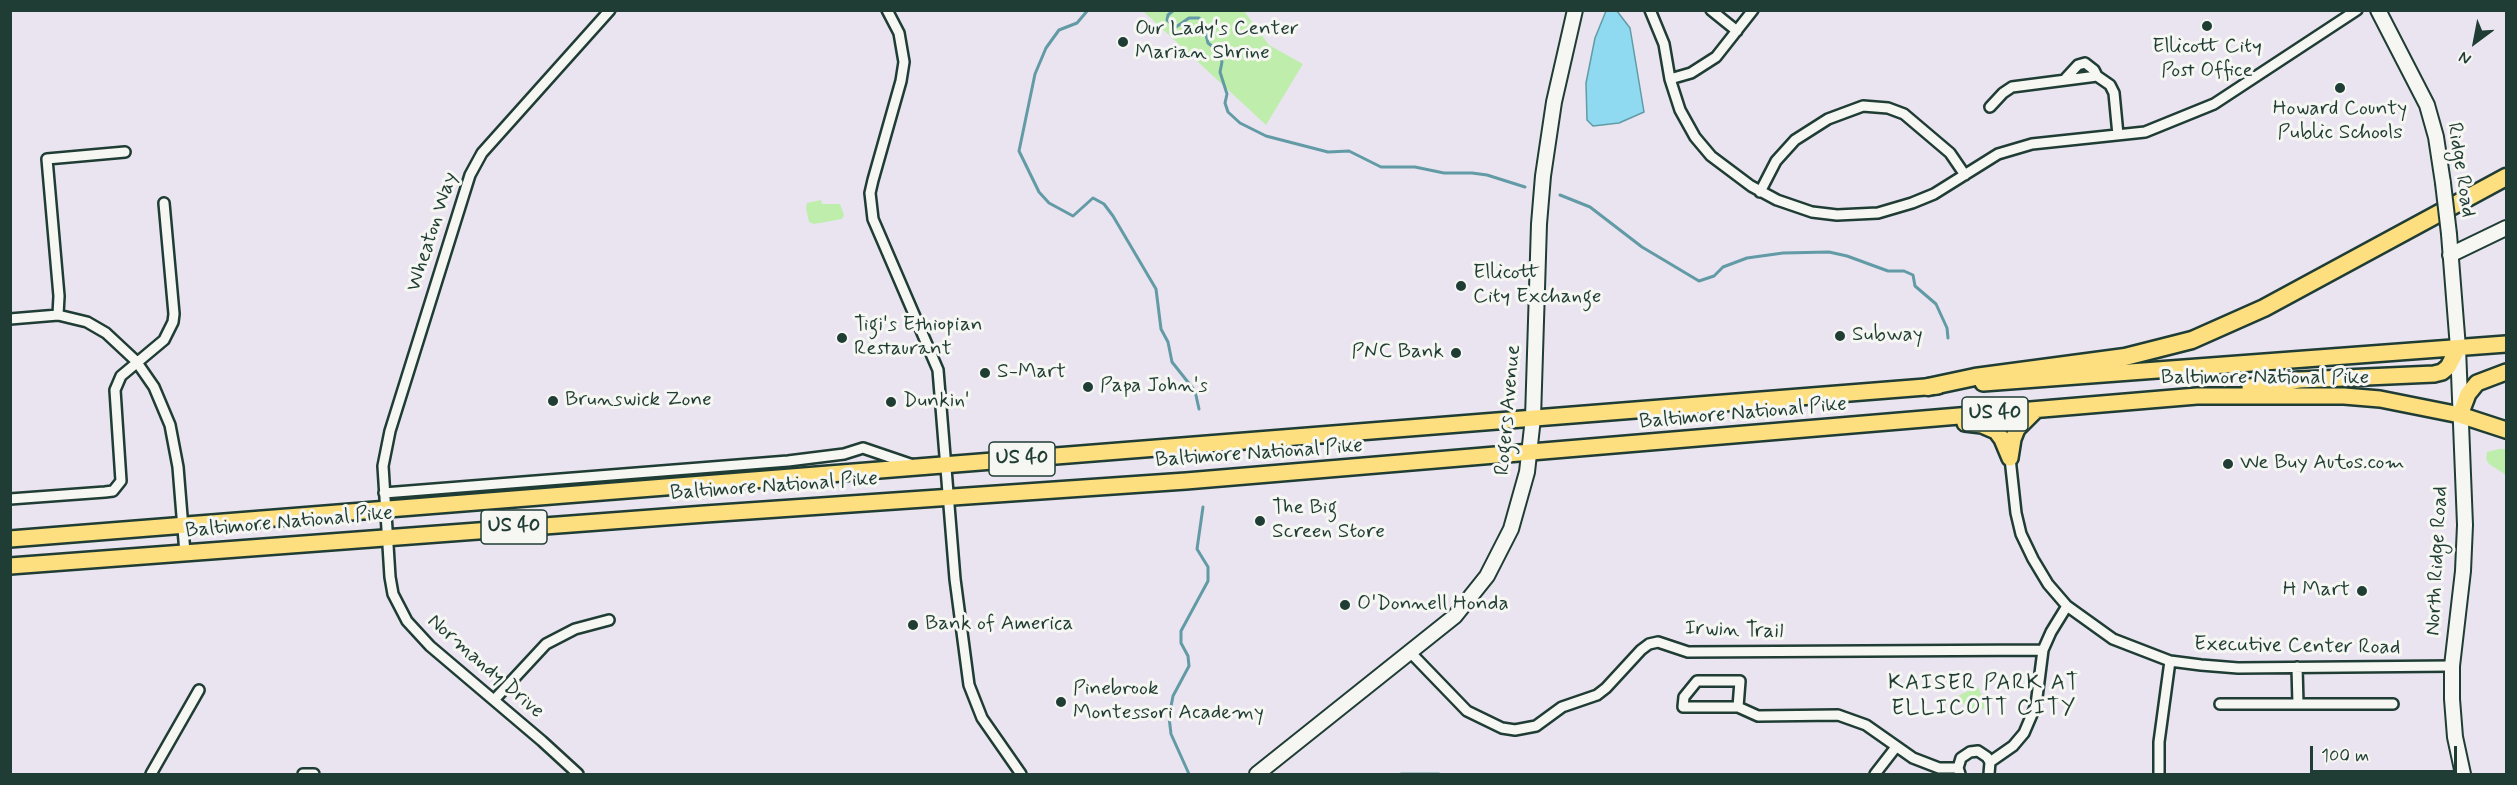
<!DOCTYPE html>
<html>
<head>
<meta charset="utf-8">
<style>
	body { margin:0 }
	#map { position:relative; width:2517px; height:785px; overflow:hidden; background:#e9e4f0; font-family:Mynerve,sans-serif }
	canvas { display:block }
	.frame { position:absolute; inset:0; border:12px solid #1f3d34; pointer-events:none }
	.north { position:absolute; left:2445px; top:12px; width:60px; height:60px; -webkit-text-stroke:4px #f6f6f2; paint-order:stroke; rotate:212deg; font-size:16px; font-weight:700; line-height:24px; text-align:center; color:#1f3d34 }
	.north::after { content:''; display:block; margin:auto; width:21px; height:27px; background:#1f3d34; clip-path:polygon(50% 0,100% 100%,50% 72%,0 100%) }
	.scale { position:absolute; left:2310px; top:746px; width:147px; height:27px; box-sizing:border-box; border:3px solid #1f3d34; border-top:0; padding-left:8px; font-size:18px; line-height:21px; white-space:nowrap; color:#1f3d34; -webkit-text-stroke:4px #f6f6f2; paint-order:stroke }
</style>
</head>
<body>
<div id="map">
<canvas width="2517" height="785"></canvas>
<div class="frame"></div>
<div class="north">N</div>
<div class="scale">100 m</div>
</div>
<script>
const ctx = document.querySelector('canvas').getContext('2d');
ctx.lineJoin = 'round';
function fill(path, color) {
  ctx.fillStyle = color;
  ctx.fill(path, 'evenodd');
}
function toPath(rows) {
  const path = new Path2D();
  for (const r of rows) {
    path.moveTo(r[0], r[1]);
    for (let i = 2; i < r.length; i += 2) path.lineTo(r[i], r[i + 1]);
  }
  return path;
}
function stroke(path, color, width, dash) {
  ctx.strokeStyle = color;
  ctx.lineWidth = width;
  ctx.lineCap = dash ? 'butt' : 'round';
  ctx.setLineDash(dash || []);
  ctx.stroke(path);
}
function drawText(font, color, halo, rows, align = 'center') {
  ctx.font = font + ' Mynerve,sans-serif';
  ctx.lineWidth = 6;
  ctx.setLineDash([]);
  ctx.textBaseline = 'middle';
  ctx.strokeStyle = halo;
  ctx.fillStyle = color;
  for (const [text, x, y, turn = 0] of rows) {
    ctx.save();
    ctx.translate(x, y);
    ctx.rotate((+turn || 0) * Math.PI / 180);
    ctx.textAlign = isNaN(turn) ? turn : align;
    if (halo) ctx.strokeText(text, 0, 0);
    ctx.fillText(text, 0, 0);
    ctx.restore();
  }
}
const green = toPath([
	[1143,11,1244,11,1269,45,1303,64,1266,125],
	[821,200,822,204,840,204,844,215,842,219,814,224,809,222,806,208,807,203],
	[2499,449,2506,449,2506,475,2489,464,2486,459,2487,452],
	[1978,687,1987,707,1969,715,1959,695]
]);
const water = toPath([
	[1606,11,1617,11,1630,28,1644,112,1619,123,1593,126,1587,120,1586,83,1595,38,1606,11]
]);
const stream = toPath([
	[1088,10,1077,23,1059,30,1046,48,1035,74,1019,151,1039,192,1049,203,1073,216,1093,198,1104,204,1113,216,1156,289,1161,329,1168,342,1172,362,1195,391,1199,409],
	[1174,10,1168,15,1167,20,1176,27,1189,18,1199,18,1203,23,1208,43,1217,50,1222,62,1220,72,1227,94,1225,103,1228,112,1240,123,1266,136,1328,152,1349,151,1381,167,1415,167,1444,173,1472,173,1487,175,1525,187],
	[1560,195,1590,207,1642,247,1699,281,1714,276,1723,267,1747,258,1783,253,1829,252,1847,256,1888,271,1904,271,1913,275,1915,286,1936,304,1947,328,1948,338],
	[1189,774,1171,734,1169,717,1173,696,1189,666,1188,656,1181,643,1181,631,1208,581,1208,567,1197,549,1203,507],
	[1401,774,1439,774]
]);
const street = toPath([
	[887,10,899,33,904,62,901,81,873,180,870,193,873,219,938,370,955,579,969,685,982,718,1021,774],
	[1650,10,1664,44,1670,79,1680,110,1695,137,1711,156,1751,186,1777,200,1812,212,1837,215,1878,213,1912,203,1934,194,1998,154,2032,144,2145,132,2214,104,2357,10],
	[1711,10,1737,31],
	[2066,78,2078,65,2085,63,2094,70,2097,76],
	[1670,79,1691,73,1716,57,1753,10],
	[1990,107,2003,93,2012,87,2097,76,2110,85,2114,93,2118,135],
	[1760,192,1776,161,1795,140,1828,119,1863,106,1888,108,1904,114,1950,153,1965,175],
	[58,315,59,296,47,159,125,152],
	[10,319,58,315,87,322,106,333,136,361,154,387,170,425,178,467,185,553],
	[2010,458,2016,513,2021,534,2033,559,2048,584,2067,606,2113,639,2170,661,2201,665,2238,668,2452,666],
	[384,493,788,461,844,454,863,448,913,465],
	[10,499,105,492,113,491,121,481,115,390,121,376,164,340,173,322,174,314,164,203],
	[1410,652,1467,711,1502,728,1515,730,1536,726,1562,707,1597,695,1606,688,1641,650,1649,644,1658,642,1688,652,2043,650],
	[2297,667,2298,704],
	[494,700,546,644,575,629,609,620],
	[2220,704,2393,704],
	[1738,707,1740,681,1697,681,1684,697,1683,707,1738,707,1758,716,1838,715,1866,725,1913,758,1939,768,1958,768],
	[1990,762,2013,746,2024,733,2036,705,2043,650,2051,632,2067,606],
	[151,774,199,690],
	[303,774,314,774],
	[578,774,542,741,430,646,407,621,393,594,390,577,383,466,390,431,470,175,482,153,610,10],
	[1875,774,1896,747],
	[1960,774,1958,768,1961,758,1970,752,1978,751,1987,757,1990,762,1989,774],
	[2159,774,2159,742,2170,661]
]);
const secondary = toPath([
	[2378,10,2427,105,2436,137,2443,183],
	[2449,234,2458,348,2465,525,2463,571,2452,666,2452,699,2455,737,2463,774],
	[2450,255,2506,228],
	[1257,774,1455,616,1487,576,1511,529,1527,472,1533,418,1539,224,1543,176,1554,102,1575,10]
]);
const primary = toPath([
	[1983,383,2506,344],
	[2250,387,2299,380,2434,374,2442,372,2448,367,2458,348],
	[2460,415,2468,394,2477,383,2506,372],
	[1965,423,1982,425,1996,431,2002,439,2010,458],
	[2010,458,2013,439,2017,429,2036,410],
	[10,539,1938,386],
	[10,566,705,514,1186,481,2197,396,2344,396,2380,399,2460,415,2506,430]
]);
const highway = toPath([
	[1928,387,1975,377,2125,357,2192,340,2264,308,2506,177]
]);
const secondaryBridge = toPath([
	[2443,183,2449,234]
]);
const markers = [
	[2207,26,6,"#1f3d34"],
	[1123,42,6,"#1f3d34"],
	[2340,88,6,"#1f3d34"],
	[1461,286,6,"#1f3d34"],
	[1840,336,6,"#1f3d34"],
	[842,338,6,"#1f3d34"],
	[1456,353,6,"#1f3d34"],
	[985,373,6,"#1f3d34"],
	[1088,387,6,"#1f3d34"],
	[553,401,6,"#1f3d34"],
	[891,402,6,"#1f3d34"],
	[2228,464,6,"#1f3d34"],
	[1260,521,6,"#1f3d34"],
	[2362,591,6,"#1f3d34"],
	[1345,605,6,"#1f3d34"],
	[913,625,6,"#1f3d34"],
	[1061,702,6,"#1f3d34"]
];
const shields = [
	[1995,414,66],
	[1022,459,66],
	[514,527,66]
];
const shieldNames = [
	["US 40",1995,414],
	["US 40",1022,459],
	["US 40",514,527]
];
const poiNames = [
	["Our Lady's Center",1135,30],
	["Marian Shrine",1135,54],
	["Ellicott City",2207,48,"center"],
	["Post Office",2207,72,"center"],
	["Howard County",2340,110,"center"],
	["Public Schools",2340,134,"center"],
	["Ellicott",1473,274],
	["City Exchange",1473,298],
	["Tigi's Ethiopian",854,326],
	["Restaurant",854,350],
	["Subway",1852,336],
	["PNC Bank",1444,353,"right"],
	["S-Mart",997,373],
	["Papa John's",1100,387],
	["Brunswick Zone",565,401],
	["Dunkin'",903,402],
	["We Buy Autos.com",2240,464],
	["The Big",1272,509],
	["Screen Store",1272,533],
	["H Mart",2350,591,"right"],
	["O'Donnell Honda",1357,605],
	["Bank of America",925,625],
	["Pinebrook",1073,690],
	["Montessori Academy",1073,714]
];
const streetNames = [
	["Ridge Road",2460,170,81],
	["Wheaton Way",433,232,-72],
	["Baltimore National Pike",2265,379],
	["Rogers Avenue",1509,410,-85],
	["Baltimore National Pike",1743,414,-5],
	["Baltimore National Pike",1259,454,-4],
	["Baltimore National Pike",774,487,-4],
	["Baltimore National Pike",289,523,-5],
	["North Ridge Road",2438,561,-87],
	["Irwin Trail",1734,631,2],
	["Executive Center Road",2297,647,1],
	["Normandy Drive",485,667,41]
];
const neighbourhoodNames = [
	["KAISER PARK AT",1984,684],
	["ELLICOTT CITY",1984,709]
];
fill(green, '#bfeeac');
fill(water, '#8fdaf0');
stroke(water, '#629ba5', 1.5);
stroke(stream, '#629ba5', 3);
stroke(street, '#1f3d34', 14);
stroke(secondary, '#1f3d34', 18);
stroke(primary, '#1f3d34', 20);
stroke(highway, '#1f3d34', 21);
stroke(street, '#f6f6f2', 9);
stroke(secondary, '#f6f6f2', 14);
stroke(primary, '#fedf80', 15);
stroke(highway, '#fedf80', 16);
stroke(secondaryBridge, '#1f3d34', 18, []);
stroke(secondaryBridge, '#f6f6f2', 14);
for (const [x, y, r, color] of markers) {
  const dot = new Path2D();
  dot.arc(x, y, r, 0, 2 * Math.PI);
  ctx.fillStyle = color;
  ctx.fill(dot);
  stroke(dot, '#f6f6f2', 2);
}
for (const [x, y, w] of shields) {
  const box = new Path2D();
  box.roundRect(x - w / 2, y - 17, w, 34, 4.5);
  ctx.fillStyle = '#f6f6f2';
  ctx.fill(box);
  stroke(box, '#1f3d34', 1.5);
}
drawText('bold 20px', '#1f3d34', null, shieldNames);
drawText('21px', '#1f3d34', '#f6f6f2', poiNames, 'left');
drawText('21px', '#1f3d34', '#f6f6f2', streetNames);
ctx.letterSpacing = '1.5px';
drawText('22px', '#1f3d34', '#f6f6f2', neighbourhoodNames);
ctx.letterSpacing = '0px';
</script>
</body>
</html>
